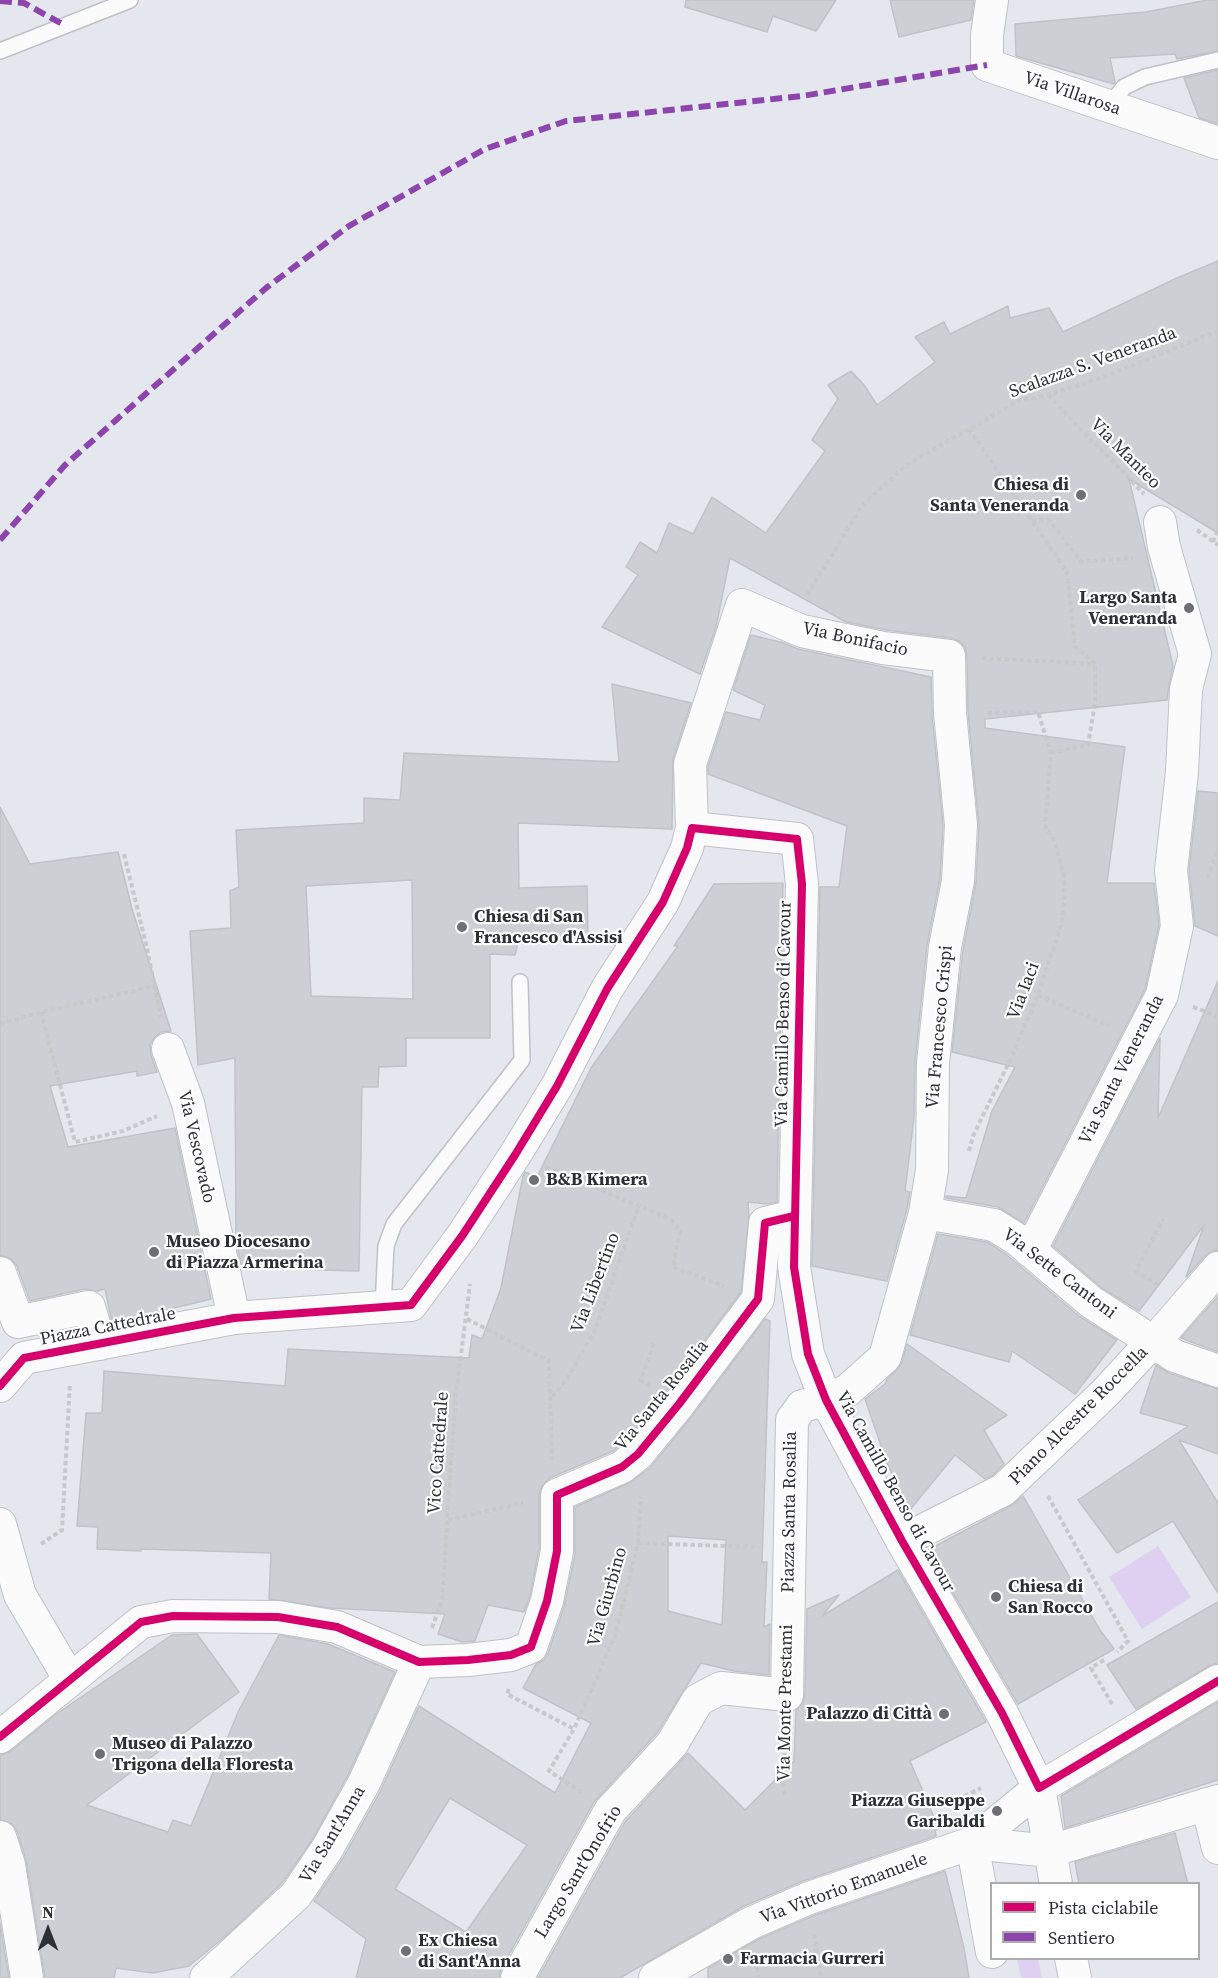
<!DOCTYPE html>
<html>
<head>
<meta charset="utf-8">
<style>
	body { margin:0 }
	#map { position:relative; width:1218px; height:1978px; overflow:hidden; background:#e4e7ee; font-family:"Source Serif 4",serif }
	canvas { display:block }
	.legend { position:absolute; left:990px; top:1882px; width:210px; height:78px; box-sizing:border-box; background:#fff; border:2px solid #abacae; margin:0; padding:8px 10px; list-style:none; font-size:18px; color:#2d2f34 }
	.legend li { display:flex; align-items:center; gap:12px; height:30px }
	.legend b { width:30px; border:2px solid #abacae }
	.north { position:absolute; left:18px; top:1900px; width:60px; height:60px; -webkit-text-stroke:4px #fff; paint-order:stroke; rotate:0deg; font-size:16px; font-weight:700; line-height:24px; text-align:center; color:#2d2f34 }
	.north::after { content:''; display:block; margin:auto; width:21px; height:27px; background:#2d2f34; clip-path:polygon(50% 0,100% 100%,50% 72%,0 100%) }
</style>
</head>
<body>
<div id="map">
<canvas width="1218" height="1978"></canvas>
<ul class="legend">
<li><b style="height:8px;background:#d6006c"></b>Pista ciclabile</li>
<li><b style="height:8px;background:#8e44ad"></b>Sentiero</li>
</ul>
<div class="north">N</div>
</div>
<script>
const ctx = document.querySelector('canvas').getContext('2d');
ctx.lineJoin = 'round';
function fill(path, color) {
  ctx.fillStyle = color;
  ctx.fill(path, 'evenodd');
}
function toPath(rows) {
  const path = new Path2D();
  for (const r of rows) {
    path.moveTo(r[0], r[1]);
    for (let i = 2; i < r.length; i += 2) path.lineTo(r[i], r[i + 1]);
  }
  return path;
}
function stroke(path, color, width, dash) {
  ctx.strokeStyle = color;
  ctx.lineWidth = width;
  ctx.lineCap = dash ? 'butt' : 'round';
  ctx.setLineDash(dash || []);
  ctx.stroke(path);
}
function drawText(font, color, halo, rows, align = 'center') {
  ctx.font = font + ' "Source Serif 4",serif';
  ctx.lineWidth = 4.5;
  ctx.setLineDash([]);
  ctx.textBaseline = 'middle';
  ctx.strokeStyle = halo;
  ctx.fillStyle = color;
  for (const [text, x, y, turn = 0] of rows) {
    ctx.save();
    ctx.translate(x, y);
    ctx.rotate((+turn || 0) * Math.PI / 180);
    ctx.textAlign = isNaN(turn) ? turn : align;
    if (halo) ctx.strokeText(text, 0, 0);
    ctx.fillText(text, 0, 0);
    ctx.restore();
  }
}
const green = toPath([
	[1158,1546,1191,1597,1142,1629,1109,1577],
	[1017,1959,1038,1959,1042,1978,1021,1978]
]);
const building = toPath([
	[686,0,836,0,816,31,773,16,767,32,685,7,686,0],
	[890,0,974,0,971,20,899,37,890,0],
	[1207,0,1218,0,1218,51,1177,59,1175,54,1110,58,1115,82,1114,84,1016,56,1015,24,1146,12,1207,0],
	[1218,70,1218,124,1199,118,1184,78,1218,70],
	[1218,261,1218,533,1129,479,1173,666,1169,685,1167,700,985,719,985,728,1125,747,1107,883,1154,883,1159,925,1145,989,1024,1223,998,1207,946,1198,946,1196,966,1198,992,1111,1015,1067,952,1052,963,950,976,882,979,826,968,712,967,656,965,647,959,641,951,638,886,630,846,622,730,558,716,627,700,674,602,627,638,575,626,567,640,542,657,553,669,523,693,534,712,497,766,533,825,451,812,440,838,399,828,385,851,371,864,385,877,405,935,362,915,337,944,322,950,334,1008,306,1010,318,1049,308,1063,332,1177,278,1218,261],
	[751,635,784,643,798,649,931,677,932,715,943,825,940,879,927,945,915,1061,914,1117,905,1191,910,1192,907,1209,887,1281,812,1266,820,887,839,887,847,826,708,774,708,767,726,712,760,720,765,705,733,690,751,635],
	[612,684,691,703,673,759,672,829,518,823,519,888,587,886,588,940,518,943,515,955,490,954,490,1038,406,1038,406,1066,379,1067,378,1087,362,1087,359,1271,242,1268,236,1242,235,1058,198,1065,190,931,231,928,230,891,239,887,236,830,364,823,364,798,400,800,404,753,619,762,612,684],
	[412,880,413,999,311,996,306,886,412,880],
	[1198,791,1218,793,1218,936,1195,926,1189,870,1198,791],
	[0,807,30,864,118,852,132,909,171,1031,161,1032,154,1038,150,1045,151,1055,157,1072,137,1076,137,1071,50,1086,68,1147,175,1128,211,1299,112,1323,105,1289,97,1291,85,1289,30,1301,17,1266,11,1259,0,1255,0,807],
	[783,883,777,1202,767,1204,748,1202,749,1217,741,1292,665,1393,625,1441,613,1451,550,1478,542,1486,539,1495,539,1549,530,1596,524,1612,488,1605,475,1641,462,1642,438,1634,445,1614,330,1608,269,1599,271,1553,141,1549,141,1551,97,1549,98,1527,77,1526,86,1413,102,1413,104,1371,285,1386,288,1349,469,1358,472,1335,482,1339,501,1288,523,1176,525,1172,537,1177,591,1068,678,946,674,946,714,884,783,883],
	[1218,981,1218,1250,1212,1251,1205,1256,1186,1277,1204,1225,1139,1311,1102,1288,1053,1246,1160,1038,1158,1118,1218,981],
	[938,1234,987,1242,1007,1255,1079,1316,1117,1340,1075,1394,1012,1351,1009,1362,910,1335,938,1234],
	[1218,1296,1218,1352,1181,1338,1218,1296],
	[765,1319,770,1321,762,1562,767,1562,764,1627,770,1624,769,1675,734,1671,701,1663,657,1733,594,1802,501,1969,499,1978,356,1978,366,1939,314,1901,343,1858,380,1792,419,1706,555,1793,591,1723,523,1688,536,1664,544,1660,548,1653,564,1607,575,1554,575,1507,629,1483,650,1468,693,1415,765,1319],
	[668,1536,726,1540,722,1625,668,1611,668,1536],
	[450,1798,527,1845,466,1932,395,1889,450,1798],
	[907,1344,1007,1415,984,1430,1004,1464,993,1475,985,1479,955,1455,909,1511,887,1463,865,1399,885,1384,887,1379,897,1370,902,1362,907,1344],
	[1156,1365,1169,1373,1218,1389,1218,1454,1179,1440,1218,1503,1218,1593,1173,1521,1117,1553,1078,1500,1188,1426,1140,1413,1156,1365],
	[1023,1496,1100,1630,1114,1649,1018,1704,928,1550,1011,1506,1023,1496],
	[898,1570,986,1722,910,1761,939,1829,935,1830,936,1836,803,1881,744,1906,620,1978,538,1978,625,1822,688,1753,745,1810,794,1761,796,1710,802,1704,805,1695,807,1609,839,1595,822,1616,898,1570],
	[1218,1602,1218,1663,1209,1666,1136,1709,1107,1665,1218,1602],
	[197,1634,239,1692,87,1805,168,1832,173,1820,191,1826,239,1710,279,1635,328,1644,395,1672,348,1775,312,1840,282,1883,228,1934,189,1966,153,1973,116,1968,114,1978,45,1978,26,1860,17,1831,12,1824,0,1820,0,1755,11,1751,55,1715,172,1635,197,1634],
	[1218,1702,1218,1780,1065,1828,1061,1796,1218,1702],
	[1175,1833,1188,1884,1079,1884,1075,1862,1175,1833],
	[945,1871,964,1948,969,1978,708,1978,708,1968,759,1939,815,1915,945,1871],
	[0,1923,9,1978,0,1978,0,1923]
]);
const path = toPath([
	[1048,395,1144,494],
	[969,429,1067,572,1075,646,1095,664,1095,703,1088,745,1051,753],
	[1032,521,1049,520,1081,562,1133,558],
	[1197,530,1218,545],
	[1213,542,1217,532],
	[807,595,862,506,906,465,1018,401,1048,395,1106,376,1218,331],
	[982,658,1095,664],
	[124,854,146,944,161,1017],
	[1208,878,1216,853,1218,853],
	[1038,995,1109,1026],
	[1193,1007,1218,1016],
	[41,1012,75,1142,123,1131,157,1116],
	[0,1024,41,1012,155,986],
	[969,1151,973,1136,1011,1058,1038,995,1061,926,1065,895,1063,872,1055,842,1045,826,1051,753,1038,712,986,713],
	[546,1167,670,1219,680,1230,673,1267,724,1286],
	[1158,1285,1136,1271,1163,1219],
	[467,1319,549,1361,552,1460],
	[650,1386,641,1380,654,1343],
	[552,1396,567,1379,595,1330,639,1205],
	[1048,1496,1128,1641,1117,1652],
	[448,1520,523,1503],
	[638,1543,756,1547],
	[41,1544,62,1530,70,1383],
	[432,1628,442,1600,455,1403,470,1284],
	[1104,1660,1091,1668,1112,1704],
	[509,1689,507,1694,574,1729],
	[582,1792,549,1771,574,1729,615,1636,638,1543,641,1497],
	[785,1795,783,1782,786,1729],
	[965,1804,965,1796,981,1788],
	[814,1934,821,1978],
	[756,1960,758,1978]
]);
const lane = toPath([
	[0,51,130,0],
	[1109,106,1124,87,1145,77,1218,60],
	[383,1307,386,1246,394,1224,522,1060,520,982]
]);
const street = toPath([
	[992,0,987,35,987,65,1218,143],
	[168,1049,188,1103,234,1318],
	[925,1213,994,1225,1018,1240,1091,1302,1175,1356,1218,1371],
	[1030,1251,1162,995,1177,926,1171,870,1182,772,1186,689,1195,654,1164,547,1160,522],
	[0,1273,18,1322,89,1307,100,1344],
	[0,1386,24,1358,234,1318,411,1305,462,1236,515,1155,557,1086,607,989,663,902,687,848,692,828,797,839,802,884,794,1267,808,1354,826,1400,902,1541,1002,1713,1039,1788,1218,1681],
	[0,1524,20,1595,70,1680],
	[902,1541,1003,1490,1106,1392,1141,1354,1154,1342,1218,1268],
	[0,1737,141,1622,173,1616,278,1617,337,1627,419,1662,468,1660,511,1655,531,1647,547,1601,557,1551,557,1495,622,1467,638,1454,679,1404,758,1299,765,1223,794,1216],
	[1207,1804,1218,1848],
	[0,1837,9,1865,27,1978],
	[992,1952,972,1843,1039,1788,1056,1884],
	[1071,1958,1075,1978],
	[206,1978,296,1895,327,1849,364,1783,419,1662],
	[517,1978,610,1811,672,1744,698,1700,721,1688,787,1695,792,1420,802,1406,826,1400,848,1390,885,1357,925,1213,932,1170,933,1063,945,947,958,881,961,825,950,713,949,656,883,648,802,631,742,605,690,764,692,828],
	[655,1978,751,1923,809,1898,972,1843,1050,1851,1218,1801]
]);
const quiet = toPath([
	[0,1,24,3,64,25],
	[0,540,65,465,266,288,349,226,485,149,566,121,802,96,987,65]
]);
const cycleway = toPath([
	[0,1386,24,1358,234,1318,411,1305,462,1236,515,1155,557,1086,607,989,663,902,687,848,692,828,797,839,802,884,794,1267,808,1354,826,1400,902,1541,1002,1713,1039,1788,1218,1681],
	[0,1737,141,1622,173,1616,278,1617,337,1627,419,1662,468,1660,511,1655,531,1647,547,1601,557,1551,557,1495,622,1467,638,1454,679,1404,758,1299,765,1223,794,1216]
]);
const markers = [
	[1081,495,6,"#6d6f75"],
	[1189,608,6,"#6d6f75"],
	[462,927,6,"#6d6f75"],
	[534,1180,6,"#6d6f75"],
	[154,1252,6,"#6d6f75"],
	[996,1597,6,"#6d6f75"],
	[944,1714,6,"#6d6f75"],
	[100,1754,6,"#6d6f75"],
	[997,1811,6,"#6d6f75"],
	[406,1951,6,"#6d6f75"],
	[728,1959,6,"#6d6f75"]
];
const streetNames = [
	["Via Villarosa",1072,94,19],
	["Scalazza S. Veneranda",1093,363,-20],
	["Via Manteo",1125,454,45],
	["Via Bonifacio",855,640,12],
	["Via Iaci",1024,991,-69],
	["Via Camillo Benso di Cavour",784,1014,-89],
	["Via Francesco Crispi",940,1027,-85],
	["Via Santa Veneranda",1122,1070,-63],
	["Via Vescovado",196,1147,77],
	["Via Sette Cantoni",1059,1274,37],
	["Via Libertino",596,1283,-69],
	["Piazza Cattedrale",108,1327,-11],
	["Via Santa Rosalia",662,1396,-51],
	["Piano Alcestre Roccella",1079,1416,-45],
	["Vico Cattedrale",439,1453,-86],
	["Via Camillo Benso di Cavour",895,1492,61],
	["Piazza Santa Rosalia",790,1512,-89],
	["Via Giurbino",608,1597,-74],
	["Via Monte Prestami",786,1703,-89],
	["Via Sant'Anna",333,1835,-59],
	["Largo Sant'Onofrio",579,1872,-59],
	["Via Vittorio Emanuele",844,1889,-20]
];
const poiNames = [
	["Chiesa di",1069,485,"right"],
	["Santa Veneranda",1069,506,"right"],
	["Largo Santa",1177,598,"right"],
	["Veneranda",1177,619,"right"],
	["Chiesa di San",474,917],
	["Francesco d'Assisi",474,938],
	["B&B Kimera",546,1180],
	["Museo Diocesano",166,1242],
	["di Piazza Armerina",166,1263],
	["Chiesa di",1008,1587],
	["San Rocco",1008,1608],
	["Palazzo di Città",932,1714,"right"],
	["Museo di Palazzo",112,1744],
	["Trigona della Floresta",112,1765],
	["Piazza Giuseppe",985,1801,"right"],
	["Garibaldi",985,1822,"right"],
	["Ex Chiesa",418,1941],
	["di Sant'Anna",418,1962],
	["Farmacia Gurreri",740,1959]
];
fill(green, '#dfd0f1');
fill(building, '#cdcfd4');
stroke(building, '#c1c2c8', 1.5);
stroke(lane, '#bfc1c6', 18);
stroke(street, '#bfc1c6', 34);
stroke(path, '#c7c8c9', 4, [4.5, 3]);
stroke(lane, '#fbfbfc', 15);
stroke(street, '#fbfbfc', 32);
stroke(quiet, '#8e44ad', 6, [12, 6]);
stroke(cycleway, '#d6006c', 8);
for (const [x, y, r, color] of markers) {
  const dot = new Path2D();
  dot.arc(x, y, r, 0, 2 * Math.PI);
  ctx.fillStyle = color;
  ctx.fill(dot);
  stroke(dot, '#fff', 2);
}
drawText('18px', '#2d2f34', '#fff', streetNames);
drawText('bold 18px', '#2d2f34', '#fff', poiNames, 'left');
</script>
</body>
</html>
